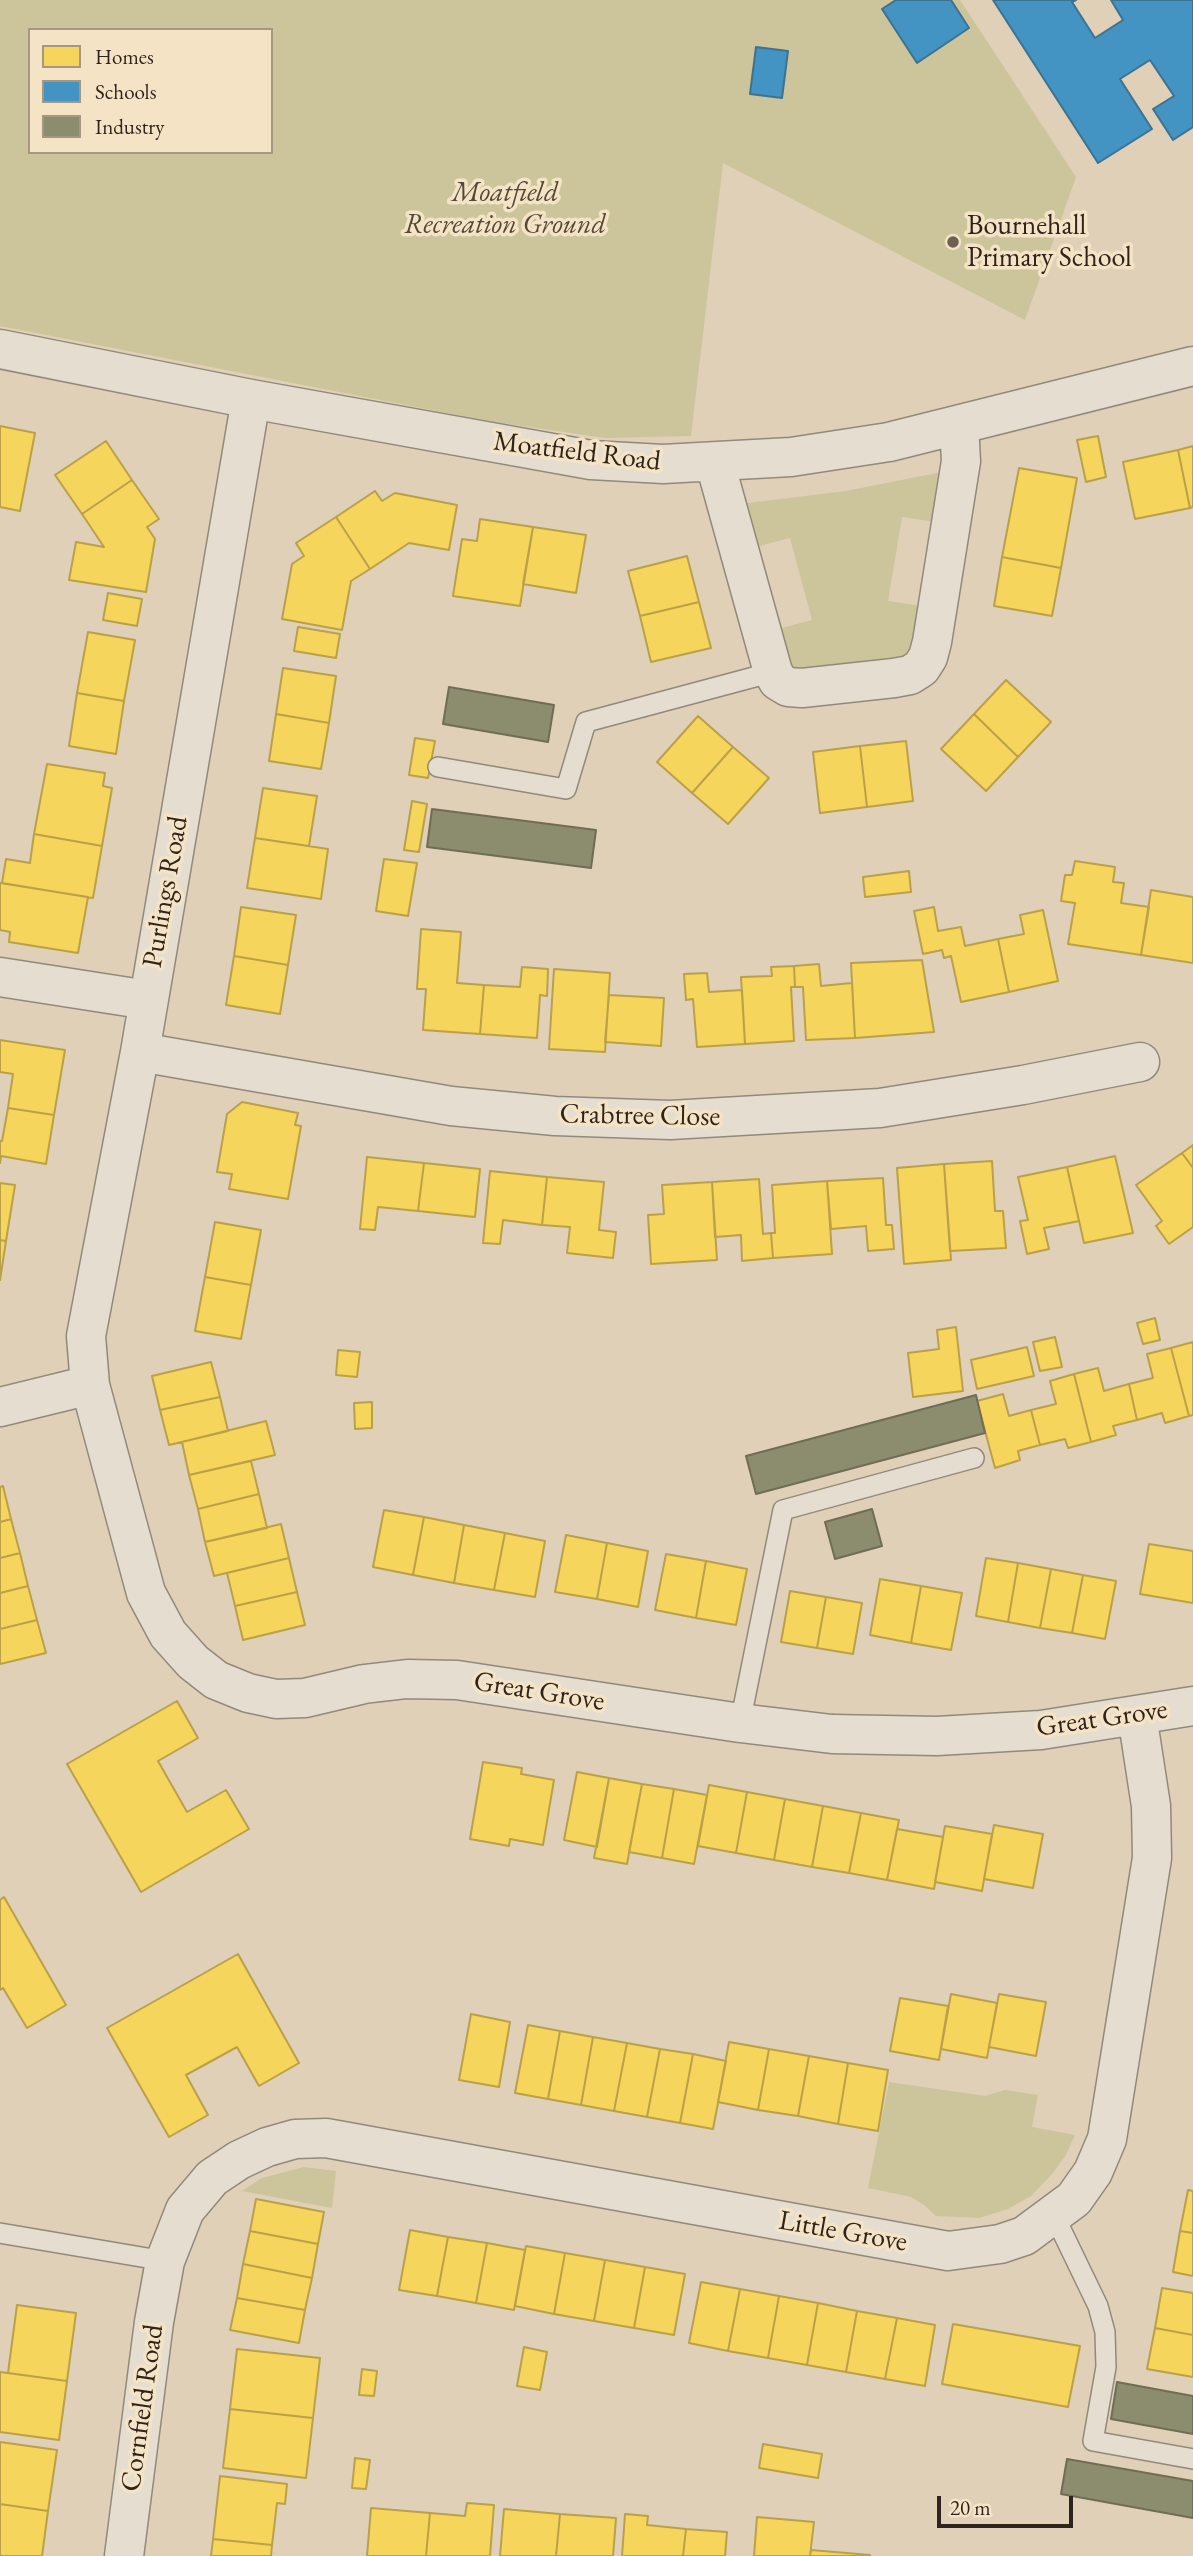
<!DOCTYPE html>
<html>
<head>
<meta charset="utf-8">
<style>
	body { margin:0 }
	#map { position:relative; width:1193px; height:2556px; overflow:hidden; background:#dfd0b7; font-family:"EB Garamond",serif }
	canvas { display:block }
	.legend { position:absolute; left:28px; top:28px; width:245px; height:126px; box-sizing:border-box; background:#f5e3c5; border:2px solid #a69782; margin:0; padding:9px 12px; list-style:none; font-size:21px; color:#2f241d }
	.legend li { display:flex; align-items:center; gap:14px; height:35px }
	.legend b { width:35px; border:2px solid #a69782 }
	.scale { position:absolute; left:937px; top:2496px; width:136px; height:32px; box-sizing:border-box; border:4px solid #2f241d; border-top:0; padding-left:9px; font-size:21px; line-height:24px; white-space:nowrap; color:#2f241d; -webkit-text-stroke:5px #f5e3c5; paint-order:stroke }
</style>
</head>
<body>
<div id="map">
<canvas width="1193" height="2556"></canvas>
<ul class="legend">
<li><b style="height:19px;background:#f6d55c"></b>Homes</li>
<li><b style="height:19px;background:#4393c3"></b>Schools</li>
<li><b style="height:19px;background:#8c8c6e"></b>Industry</li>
</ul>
<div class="scale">20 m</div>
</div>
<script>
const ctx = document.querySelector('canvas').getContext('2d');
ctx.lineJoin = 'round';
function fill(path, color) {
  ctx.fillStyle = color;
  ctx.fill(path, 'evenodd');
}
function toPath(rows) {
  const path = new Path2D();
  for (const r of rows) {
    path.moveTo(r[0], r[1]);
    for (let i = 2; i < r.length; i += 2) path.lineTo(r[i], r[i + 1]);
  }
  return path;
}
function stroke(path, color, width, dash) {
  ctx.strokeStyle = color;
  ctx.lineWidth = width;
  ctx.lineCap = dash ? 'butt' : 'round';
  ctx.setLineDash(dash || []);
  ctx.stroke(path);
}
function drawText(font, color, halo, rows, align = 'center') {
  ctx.font = font + ' "EB Garamond",serif';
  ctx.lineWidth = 7;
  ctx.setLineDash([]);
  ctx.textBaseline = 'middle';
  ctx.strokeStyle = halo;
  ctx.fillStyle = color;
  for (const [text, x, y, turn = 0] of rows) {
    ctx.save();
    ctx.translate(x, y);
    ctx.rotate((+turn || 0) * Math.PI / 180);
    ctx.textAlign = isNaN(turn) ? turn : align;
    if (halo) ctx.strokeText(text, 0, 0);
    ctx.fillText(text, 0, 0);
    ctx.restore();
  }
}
const green = toPath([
	[0,0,960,0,1076,177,1025,320,723,163,691,436,605,438,488,421,0,326],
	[30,30,271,30,271,152,30,152],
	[942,472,936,522,902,517,888,601,922,606,917,643,906,659,789,670,774,630,812,620,790,538,752,548,740,504,846,491],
	[889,2082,985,2096,1005,2090,1038,2095,1032,2127,1075,2135,1066,2155,1053,2173,1031,2196,1008,2209,979,2218,936,2216,924,2205,911,2197,868,2188],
	[304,2167,336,2171,332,2208,242,2191,262,2178]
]);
const homes = toPath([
	[0,426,35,433,20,511,0,507,0,426],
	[1098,436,1106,477,1086,482,1077,440,1098,436],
	[106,441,132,480,82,514,55,475,106,441],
	[1193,446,1193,507,1190,508,1178,450,1193,446],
	[1178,450,1190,508,1135,519,1123,462,1178,450],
	[1019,468,1077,478,1061,568,1002,557,1019,468],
	[132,480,159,519,147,527,155,539,146,592,69,580,76,542,104,547,82,514,132,480],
	[375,491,382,501,395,493,457,505,449,550,409,543,370,569,336,517,375,491],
	[336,517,370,569,351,581,342,630,282,619,292,564,304,556,296,543,336,517],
	[480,519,533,527,520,606,453,596,462,539,477,541,480,519],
	[533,527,586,535,576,593,523,584,533,527],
	[687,556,699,602,640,616,628,571,687,556],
	[1002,557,1061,568,1052,616,994,606,1002,557],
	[108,593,142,599,137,626,103,620,108,593],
	[699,602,711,648,651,662,640,616,699,602],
	[298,627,340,634,336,658,294,651,298,627],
	[88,632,135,640,124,701,77,693,88,632],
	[283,668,336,676,329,723,276,714,283,668],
	[1006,680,1051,722,1018,757,974,714,1006,680],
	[77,693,124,701,116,754,69,746,77,693],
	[276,714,329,723,321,769,269,761,276,714],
	[974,714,1018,757,986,791,941,749,974,714],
	[698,716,733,747,692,793,657,762,698,716],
	[415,738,435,741,428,778,409,775,415,738],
	[906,741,913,801,867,807,860,746,906,741],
	[860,746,867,807,820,813,813,752,860,746],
	[733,747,769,778,728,824,692,793,733,747],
	[47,764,105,773,103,786,112,788,102,846,34,834,47,764],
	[263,788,317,796,309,846,255,838,263,788],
	[412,801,427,804,419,852,404,850,412,801],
	[34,834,102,846,93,898,2,883,6,859,30,863,34,834],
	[255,838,328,849,321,899,247,888,255,838],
	[384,859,417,863,408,916,376,911,384,859],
	[1075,861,1115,867,1113,882,1124,883,1121,903,1149,907,1141,955,1068,944,1075,903,1061,901,1065,875,1072,875,1075,861],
	[909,871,911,892,865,897,863,877,909,871],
	[0,883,88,897,78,953,9,942,10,932,0,930,0,883],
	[1151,890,1193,897,1193,963,1141,955,1151,890],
	[241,907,296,915,288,965,234,956,241,907],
	[934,907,938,931,961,927,965,946,998,939,1009,992,961,1002,951,956,944,958,942,950,923,954,914,911,934,907],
	[1043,910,1058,981,1009,992,998,939,1024,934,1020,915,1043,910],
	[421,929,461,932,457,983,484,985,480,1034,423,1030,426,989,417,989,421,929],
	[234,956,288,965,280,1014,226,1005,234,956],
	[922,960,934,1032,855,1038,851,963,922,960],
	[819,964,821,986,852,983,855,1038,806,1040,803,987,795,987,794,966,819,964],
	[794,966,795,987,791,987,794,1041,745,1044,741,977,772,976,771,967,794,966],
	[522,967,548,969,547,996,540,995,537,1038,480,1034,484,985,520,987,522,967],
	[554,969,610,973,605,1052,549,1049,554,969],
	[707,973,709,992,742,990,745,1044,697,1047,693,999,686,1000,684,974,707,973],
	[609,995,664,998,661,1046,605,1042,609,995],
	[0,1040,65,1050,54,1115,8,1108,13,1074,0,1072,0,1040],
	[242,1102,298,1113,295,1125,301,1126,288,1199,229,1189,232,1174,217,1172,227,1114,242,1102],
	[8,1108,54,1115,46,1164,1,1156,0,1163,0,1141,2,1141,8,1108],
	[1193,1145,1193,1168,1182,1153,1193,1145],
	[1182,1153,1193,1168,1193,1227,1169,1244,1156,1226,1162,1221,1136,1185,1182,1153],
	[1115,1156,1133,1233,1084,1243,1067,1167,1115,1156],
	[367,1157,424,1163,418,1211,378,1207,375,1230,360,1229,367,1157],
	[992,1161,995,1211,1003,1211,1006,1248,950,1251,944,1164,992,1161],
	[424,1163,480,1169,475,1217,418,1211,424,1163],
	[944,1164,951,1260,904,1264,897,1168,944,1164],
	[1067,1167,1079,1221,1044,1228,1049,1249,1027,1254,1020,1221,1028,1220,1018,1177,1067,1167],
	[490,1171,547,1177,542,1225,503,1220,500,1244,483,1243,490,1171],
	[547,1177,604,1182,599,1230,616,1232,613,1258,567,1253,570,1227,542,1225,547,1177],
	[883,1178,886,1225,892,1225,894,1249,868,1251,866,1226,831,1229,827,1181,883,1178],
	[759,1179,763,1234,771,1233,773,1258,742,1261,741,1235,715,1237,712,1182,759,1179],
	[827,1181,832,1254,773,1258,771,1233,775,1233,772,1185,827,1181],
	[712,1182,717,1260,651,1264,648,1215,664,1214,662,1185,712,1182],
	[0,1183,15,1185,6,1241,0,1240,0,1183],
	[215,1222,261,1230,251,1285,205,1277,215,1222],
	[0,1240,6,1241,0,1280,0,1240],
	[205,1277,251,1285,241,1339,195,1331,205,1277],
	[1155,1318,1160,1340,1143,1344,1137,1323,1155,1318],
	[956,1327,963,1391,913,1397,908,1353,939,1349,937,1330,956,1327],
	[1055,1337,1062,1367,1040,1371,1033,1342,1055,1337],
	[1193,1342,1193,1415,1189,1416,1171,1348,1193,1342],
	[1027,1347,1034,1376,977,1389,971,1360,1027,1347],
	[1171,1348,1189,1416,1165,1423,1162,1413,1137,1420,1129,1384,1153,1378,1147,1354,1171,1348],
	[338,1350,360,1352,357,1377,336,1375,338,1350],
	[211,1362,220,1397,160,1410,152,1376,211,1362],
	[1098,1368,1104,1391,1129,1384,1137,1420,1113,1426,1116,1435,1091,1442,1074,1374,1098,1368],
	[1074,1374,1091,1442,1068,1448,1065,1439,1040,1445,1031,1410,1056,1404,1050,1381,1074,1374],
	[1003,1394,1009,1416,1031,1410,1040,1445,1018,1451,1020,1460,995,1468,977,1401,1003,1394],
	[220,1397,228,1431,169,1445,160,1410,220,1397],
	[372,1402,372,1428,355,1429,354,1403,372,1402],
	[266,1421,275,1455,189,1475,182,1442,266,1421],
	[251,1461,259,1494,198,1509,189,1475,251,1461],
	[3,1486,11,1519,0,1522,0,1487,3,1486],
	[259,1494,267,1528,205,1542,198,1509,259,1494],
	[384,1510,424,1517,413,1575,373,1567,384,1510],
	[424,1517,464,1525,454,1583,413,1575,424,1517],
	[11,1519,20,1553,0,1558,0,1522,11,1519],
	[281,1524,289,1558,214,1576,205,1542,281,1524],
	[464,1525,505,1533,494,1590,454,1583,464,1525],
	[505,1533,545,1541,535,1597,494,1590,505,1533],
	[566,1535,607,1543,597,1599,555,1592,566,1535],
	[607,1543,648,1551,638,1607,597,1599,607,1543],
	[1149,1544,1193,1551,1193,1603,1140,1594,1149,1544],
	[20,1553,28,1586,0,1593,0,1558,20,1553],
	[666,1554,706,1561,696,1618,655,1610,666,1554],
	[289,1558,297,1592,235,1606,227,1573,289,1558],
	[986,1558,1018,1563,1008,1622,976,1616,986,1558],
	[706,1561,747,1569,736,1625,696,1618,706,1561],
	[1018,1563,1051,1569,1040,1628,1008,1622,1018,1563],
	[1051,1569,1083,1575,1072,1633,1040,1628,1051,1569],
	[1083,1575,1116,1581,1105,1639,1072,1633,1083,1575],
	[880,1579,921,1586,911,1643,870,1635,880,1579],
	[28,1586,37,1620,0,1629,0,1593,28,1586],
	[921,1586,962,1593,951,1650,911,1643,921,1586],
	[790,1591,826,1597,817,1648,781,1642,790,1591],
	[297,1592,305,1625,243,1640,235,1606,297,1592],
	[826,1597,862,1603,853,1654,817,1648,826,1597],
	[37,1620,46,1653,0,1664,0,1629,37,1620],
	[177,1701,198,1738,158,1761,187,1812,226,1790,249,1829,141,1892,67,1764,177,1701],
	[483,1762,522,1768,521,1774,554,1780,543,1845,510,1839,509,1846,470,1839,483,1762],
	[577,1772,609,1778,597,1847,564,1840,577,1772],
	[609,1778,642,1784,627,1864,594,1858,609,1778],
	[642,1784,674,1789,662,1858,629,1852,642,1784],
	[709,1785,747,1792,736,1853,698,1846,709,1785],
	[674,1789,707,1795,694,1864,662,1858,674,1789],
	[747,1792,785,1799,774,1860,736,1853,747,1792],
	[785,1799,823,1806,812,1867,774,1860,785,1799],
	[823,1806,861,1813,849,1873,812,1867,823,1806],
	[861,1813,899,1820,887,1880,849,1873,861,1813],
	[994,1825,1043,1834,1033,1888,984,1879,994,1825],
	[945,1826,992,1834,982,1891,935,1882,945,1826],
	[897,1829,943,1837,934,1889,887,1880,897,1829],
	[4,1897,66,2005,27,2028,3,1988,0,1990,0,1900,4,1897],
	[238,1954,299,2063,259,2086,237,2047,186,2075,208,2115,169,2137,107,2028,238,1954],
	[951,1994,997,2003,987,2058,941,2049,951,1994],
	[999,1994,1046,2002,1036,2056,989,2047,999,1994],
	[900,1998,948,2006,939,2060,890,2051,900,1998],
	[471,2014,510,2022,499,2087,459,2080,471,2014],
	[528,2025,560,2031,548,2099,515,2093,528,2025],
	[560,2031,593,2037,581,2105,548,2099,560,2031],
	[593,2037,627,2043,614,2111,581,2105,593,2037],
	[729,2042,769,2049,758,2110,718,2102,729,2042],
	[627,2043,660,2049,647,2117,614,2111,627,2043],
	[660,2049,693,2054,680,2123,647,2117,660,2049],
	[769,2049,809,2056,798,2116,758,2110,769,2049],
	[693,2054,726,2061,713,2129,680,2123,693,2054],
	[809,2056,848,2063,838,2124,798,2116,809,2056],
	[848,2063,888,2070,878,2131,838,2124,848,2063],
	[1188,2190,1193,2191,1193,2233,1180,2231,1188,2190],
	[256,2199,324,2212,318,2244,250,2231,256,2199],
	[410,2230,448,2237,437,2296,399,2290,410,2230],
	[250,2231,318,2244,312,2278,243,2264,250,2231],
	[1180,2231,1193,2233,1193,2276,1173,2272,1180,2231],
	[448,2237,487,2243,476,2303,437,2296,448,2237],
	[487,2243,525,2250,514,2310,476,2303,487,2243],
	[526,2246,565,2253,554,2314,515,2306,526,2246],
	[565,2253,605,2260,594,2321,554,2314,565,2253],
	[605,2260,645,2267,634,2328,594,2321,605,2260],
	[243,2264,312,2278,305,2310,237,2298,243,2264],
	[645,2267,685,2274,674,2335,634,2328,645,2267],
	[701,2282,740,2289,728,2351,689,2343,701,2282],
	[1162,2288,1193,2293,1193,2335,1155,2328,1162,2288],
	[740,2289,779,2296,768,2358,728,2351,740,2289],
	[779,2296,818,2303,807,2365,768,2358,779,2296],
	[237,2298,305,2310,299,2343,230,2330,237,2298],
	[818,2303,857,2311,846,2372,807,2365,818,2303],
	[17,2305,76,2313,67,2381,8,2373,17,2305],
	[857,2311,897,2318,885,2379,846,2372,857,2311],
	[897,2318,935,2325,925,2386,885,2379,897,2318],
	[953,2324,1080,2346,1068,2407,942,2384,953,2324],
	[1155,2328,1193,2335,1193,2377,1147,2369,1155,2328],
	[524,2347,547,2352,540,2390,517,2386,524,2347],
	[237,2349,320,2358,313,2418,230,2409,237,2349],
	[362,2369,377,2371,374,2396,359,2395,362,2369],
	[0,2372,67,2381,59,2440,0,2432,0,2372],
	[230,2409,313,2418,306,2478,223,2468,230,2409],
	[0,2442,57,2450,48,2511,0,2504,0,2442],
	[763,2444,822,2454,818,2478,759,2468,763,2444],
	[355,2458,370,2460,366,2489,352,2488,355,2458],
	[220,2476,287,2484,285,2504,277,2503,272,2545,213,2539,220,2476],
	[467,2503,494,2505,490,2556,426,2556,430,2513,465,2516,467,2503],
	[0,2504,48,2511,42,2556,0,2556,0,2504],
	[371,2508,430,2513,426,2556,367,2556,371,2508],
	[504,2509,560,2514,556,2556,500,2556,504,2509],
	[560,2514,616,2518,613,2556,556,2556,560,2514],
	[625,2514,648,2516,647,2525,686,2529,683,2556,622,2556,625,2514],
	[757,2517,814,2522,810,2556,754,2556,757,2517],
	[686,2529,727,2532,725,2556,683,2556,686,2529],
	[213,2539,272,2545,271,2556,211,2556,213,2539],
	[811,2550,870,2555,870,2556,810,2556,811,2550]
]);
const schools = toPath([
	[896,0,951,0,969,28,917,63,882,9,896,0],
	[993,0,1076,0,1072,2,1095,38,1123,20,1111,0,1193,0,1193,127,1173,140,1153,109,1174,96,1150,60,1120,79,1152,129,1098,163,993,0],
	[756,47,788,51,782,98,750,94,756,47]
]);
const industry = toPath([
	[449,687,554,705,548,742,443,724,449,687],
	[432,809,596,830,591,868,427,847,432,809],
	[976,1395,985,1433,756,1494,746,1456,976,1395],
	[872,1509,882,1546,835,1559,825,1522,872,1509],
	[1117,2382,1193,2396,1193,2434,1111,2419,1117,2382],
	[1067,2459,1193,2481,1193,2518,1061,2494,1067,2459]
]);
const service = toPath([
	[438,767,566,789,586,722,773,672],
	[740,1723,783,1510,974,1458],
	[1054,2215,1098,2306,1105,2332,1106,2367,1093,2441,1193,2459],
	[0,2233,165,2261]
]);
const minor = toPath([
	[0,349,251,399,591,460,663,464,791,457,889,442,1193,366],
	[251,399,140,1052,86,1336,90,1385,146,1593,168,1634,193,1662,216,1680,248,1693,276,1699,305,1698,364,1684,407,1679,457,1680,740,1723,832,1734,937,1736,1041,1730,1193,1706],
	[715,463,773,672,778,681,788,687,802,688,894,678,910,675,921,668,928,657,932,642,961,461,959,425],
	[0,977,148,1000],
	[140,1052,451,1106,555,1116,670,1120,880,1108,1023,1085,1140,1062],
	[0,1407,90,1385],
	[124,2556,154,2322,165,2261,185,2210,212,2178,239,2160,267,2147,295,2139,326,2138,948,2251,1000,2244,1024,2236,1074,2199,1093,2172,1107,2139,1152,1858,1151,1806,1137,1715]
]);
const markers = [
	[953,242,7,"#6d6053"]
];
const parkNames = [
	["Moatfield",505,193],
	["Recreation Ground",505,225]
];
const poiNames = [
	["Bournehall",967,226],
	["Primary School",967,258]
];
const streetNames = [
	["Moatfield Road",577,452,7],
	["Purlings Road",166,892,-80],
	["Crabtree Close",640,1116,1],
	["Great Grove",539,1692,9],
	["Great Grove",1102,1719,-8],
	["Little Grove",843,2232,10],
	["Cornfield Road",143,2408,-82]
];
fill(green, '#ccc59b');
fill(homes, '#f6d55c');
stroke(homes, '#baa049', 2);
fill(schools, '#4393c3');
stroke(schools, '#3d7291', 2);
fill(industry, '#8c8c6e');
stroke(industry, '#706d56', 2);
stroke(service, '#93897a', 22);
stroke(minor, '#93897a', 41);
stroke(service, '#e4ddd0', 19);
stroke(minor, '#e4ddd0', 38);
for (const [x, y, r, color] of markers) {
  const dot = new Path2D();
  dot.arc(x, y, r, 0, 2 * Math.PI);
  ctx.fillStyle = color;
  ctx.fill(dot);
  stroke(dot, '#f5e3c5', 2.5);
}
drawText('italic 28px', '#524a37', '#f5e3c5', parkNames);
drawText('28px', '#2f241d', '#f5e3c5', poiNames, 'left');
drawText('28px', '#2f241d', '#f5e3c5', streetNames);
</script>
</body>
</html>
